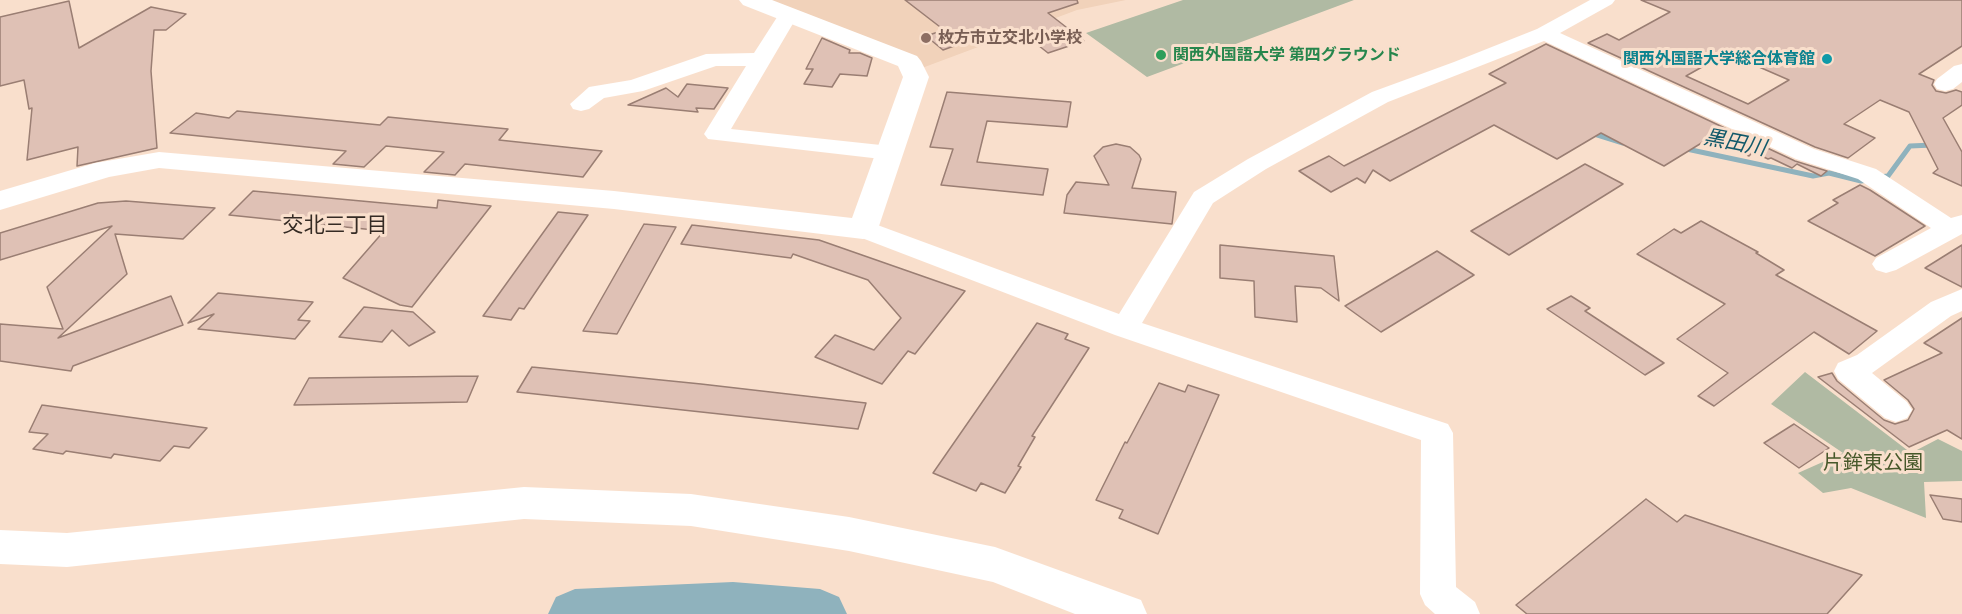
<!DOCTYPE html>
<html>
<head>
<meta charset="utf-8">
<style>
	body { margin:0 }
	canvas { display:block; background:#f9dfcc }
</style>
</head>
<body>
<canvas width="1962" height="614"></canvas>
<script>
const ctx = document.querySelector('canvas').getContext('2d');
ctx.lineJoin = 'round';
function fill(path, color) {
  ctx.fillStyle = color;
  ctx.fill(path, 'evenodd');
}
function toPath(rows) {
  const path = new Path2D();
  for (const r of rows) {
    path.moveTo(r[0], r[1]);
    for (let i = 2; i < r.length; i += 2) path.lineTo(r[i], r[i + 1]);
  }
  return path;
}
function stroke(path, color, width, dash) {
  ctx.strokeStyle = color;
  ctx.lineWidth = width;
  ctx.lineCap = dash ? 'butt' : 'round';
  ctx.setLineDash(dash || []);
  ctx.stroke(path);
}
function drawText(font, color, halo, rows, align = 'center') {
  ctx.font = font + ' Inter,"Noto Sans JP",sans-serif';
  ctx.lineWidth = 6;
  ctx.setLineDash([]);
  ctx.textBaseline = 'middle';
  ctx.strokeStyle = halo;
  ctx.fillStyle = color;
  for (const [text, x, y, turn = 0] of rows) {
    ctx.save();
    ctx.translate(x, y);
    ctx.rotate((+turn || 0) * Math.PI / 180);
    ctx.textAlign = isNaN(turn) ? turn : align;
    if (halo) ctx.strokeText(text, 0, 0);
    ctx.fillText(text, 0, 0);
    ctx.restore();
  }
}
const built = toPath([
	[751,0,1126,0,1077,10,914,71]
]);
const green = toPath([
	[1183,0,1354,0,1147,77,1086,33],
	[1805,372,1911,453,1938,439,1962,451,1962,481,1924,482,1926,518,1851,488,1823,493,1798,473,1843,453,1771,404]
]);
const stream = toPath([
	[1588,132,1623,143],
	[1682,148,1813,176,1829,173,1861,181,1868,180],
	[1879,177,1888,176,1910,146,1933,145]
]);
const river = toPath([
	[733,582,820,589,839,597,847,614,548,614,556,597,575,589,733,582]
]);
const building = toPath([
	[905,0,1077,0,1078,3,1048,13,1084,41,1048,53,1019,30,1004,35,998,30,943,50,926,36,944,30,905,0],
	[1641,0,1962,0,1962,46,1919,74,1934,80,1932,85,1936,91,1946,93,1956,90,1962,92,1962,105,1943,118,1962,152,1962,186,1933,173,1938,169,1909,112,1880,100,1844,124,1875,138,1848,158,1815,147,1588,43,1607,34,1619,40,1670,12,1641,0],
	[1727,53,1789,80,1748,104,1686,76,1727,53],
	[69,1,79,48,151,7,186,14,166,30,154,30,151,71,157,148,77,166,78,147,27,160,32,108,29,109,24,80,0,86,0,17,69,1],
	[822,38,850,50,849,53,860,53,872,58,867,76,840,74,832,87,804,84,813,69,806,69,822,38],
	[1546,44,1795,161,1827,171,1821,176,1797,164,1792,168,1771,158,1768,159,1753,152,1749,156,1708,139,1664,166,1601,133,1557,159,1494,125,1390,181,1373,170,1365,183,1357,178,1331,192,1299,171,1329,156,1344,166,1506,83,1489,74,1546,44],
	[687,84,728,88,714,109,696,108,698,112,628,105,666,88,678,97,687,84],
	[947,92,1071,102,1067,127,987,121,977,162,1048,169,1043,195,941,185,953,149,930,147,947,92],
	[237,111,380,125,388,117,508,129,499,140,602,151,583,177,465,164,455,175,424,172,444,152,386,146,364,167,333,164,346,151,170,133,196,113,229,118,237,111],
	[1116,144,1130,147,1139,155,1141,159,1132,188,1176,192,1172,224,1064,213,1067,195,1076,182,1109,185,1094,156,1103,147,1116,144],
	[1585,164,1623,184,1509,255,1471,231,1585,164],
	[1860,185,1870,190,1925,226,1875,256,1808,221,1838,203,1833,200,1860,185],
	[253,191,437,208,438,200,491,206,412,307,400,305,343,278,384,231,229,215,253,191],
	[126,201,215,208,183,239,115,234,127,274,58,338,171,296,183,325,73,366,71,371,0,361,0,324,63,329,47,287,112,226,0,260,0,233,98,203,126,201],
	[558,212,588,215,524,309,519,308,511,320,483,316,558,212],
	[1701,221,1758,252,1756,253,1784,270,1776,275,1877,331,1849,354,1814,332,1714,406,1698,396,1728,373,1677,339,1725,304,1637,254,1674,229,1681,233,1701,221],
	[644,224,676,227,617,334,583,331,644,224],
	[692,225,819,240,965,291,915,354,908,351,882,384,815,357,835,335,874,350,901,318,868,280,793,254,791,258,681,244,692,225],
	[1220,245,1334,256,1339,301,1321,288,1295,286,1297,322,1255,317,1254,281,1220,278,1220,245],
	[1962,245,1962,287,1925,268,1949,253,1962,245],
	[1437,251,1474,275,1381,332,1345,306,1437,251],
	[218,293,313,302,298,320,310,321,295,339,198,329,214,314,188,323,218,293],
	[1571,296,1590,308,1585,311,1664,363,1645,375,1547,309,1571,296],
	[364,307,413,312,435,332,409,346,392,330,382,342,339,337,364,307],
	[1962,318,1962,439,1947,430,1909,447,1818,377,1832,373,1837,381,1884,420,1895,424,1908,420,1914,409,1908,400,1884,380,1942,353,1924,343,1962,318],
	[1037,323,1068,334,1065,339,1089,348,1032,436,1035,437,1018,466,1021,467,1005,493,981,483,976,491,933,473,1037,323],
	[532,367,701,384,866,403,858,429,517,392,532,367],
	[478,376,467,402,294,405,309,378,478,376],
	[1159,383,1185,392,1188,385,1219,395,1158,534,1119,518,1123,510,1096,500,1125,442,1127,443,1159,383],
	[42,405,207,428,189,448,174,446,160,461,114,454,111,458,66,451,63,454,33,449,48,434,29,432,42,405],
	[1794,424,1829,448,1799,468,1764,443,1794,424],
	[1930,495,1962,499,1962,522,1943,519,1930,495],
	[1646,499,1677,522,1685,515,1862,575,1827,614,1527,614,1516,605,1646,499]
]);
const street = toPath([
	[1590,0,1615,0,1612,4,1560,33,1814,149,1876,169,1951,218,1962,215,1962,234,1896,270,1886,273,1876,270,1872,264,1876,258,1931,228,1858,179,1796,159,1544,41,1388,102,1266,169,1213,203,1142,323,1448,424,1453,433,1456,587,1475,602,1480,614,1435,614,1425,605,1420,594,1421,440,1115,335,854,235,850,229,854,223,863,221,872,223,1119,314,1194,192,1248,159,1372,92,1454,62,1537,29,1590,0],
	[788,9,795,11,798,15,731,129,890,146,899,148,902,153,899,158,890,160,708,139,704,134,746,66,716,66,643,91,604,98,589,109,581,111,573,109,570,104,589,87,631,80,706,54,754,53,781,11,788,9],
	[1962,64,1962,82,1953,89,1945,91,1937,89,1934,84,1937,79,1954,66,1962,64],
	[1962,289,1962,311,1951,316,1872,373,1907,402,1912,410,1907,418,1896,422,1885,418,1838,379,1834,371,1838,363,1857,355,1931,302,1962,289]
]);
const secondary = toPath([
	[739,0,772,0,917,56,921,61,929,77,878,229,874,236,863,239,614,209,159,168,109,177,0,210,0,191,95,163,159,152,614,191,852,218,903,77,898,66,743,5,739,0],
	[524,487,691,494,849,517,995,547,1141,600,1147,614,1075,614,993,582,849,551,691,526,524,519,67,567,0,564,0,530,67,533,524,487]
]);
const markers = [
	[926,38,6,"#8d6e63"],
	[1161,55,6,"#2e9e5b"],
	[1827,59,6,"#0f9aa8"]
];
const farEducationnames = [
	["枚方市立交北小学校",938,38]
];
const farLeisurenames = [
	["関西外国語大学 第四グラウンド",1173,55]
];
const farCulturenames = [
	["関西外国語大学総合体育館",1815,59]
];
const parkNames = [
	["片鉾東公園",1873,463]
];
const waterNames = [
	["黒田川",1735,143,11]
];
const neighbourhoodNames = [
	["交北三丁目",335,226]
];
fill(built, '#f1d2ba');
fill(green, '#b0baa3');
stroke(stream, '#8fb2bd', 5);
fill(river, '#8fb2bd');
fill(building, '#dfc1b5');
stroke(building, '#9a7e73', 1.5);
fill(street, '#fff');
fill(secondary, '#fff');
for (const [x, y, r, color] of markers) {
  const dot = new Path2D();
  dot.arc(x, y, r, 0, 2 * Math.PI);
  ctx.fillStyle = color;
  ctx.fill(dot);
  stroke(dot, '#f9dfcc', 2);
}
drawText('bold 16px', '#785e54', '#f9dfcc', farEducationnames, 'left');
drawText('bold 16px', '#27864d', '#f9dfcc', farLeisurenames, 'left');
drawText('bold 16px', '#0d838f', '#f9dfcc', farCulturenames, 'right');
drawText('20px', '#47582a', '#f9dfcc', parkNames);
drawText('italic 21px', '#12596a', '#f9dfcc', waterNames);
drawText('21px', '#352b24', '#f9dfcc', neighbourhoodNames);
</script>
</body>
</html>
